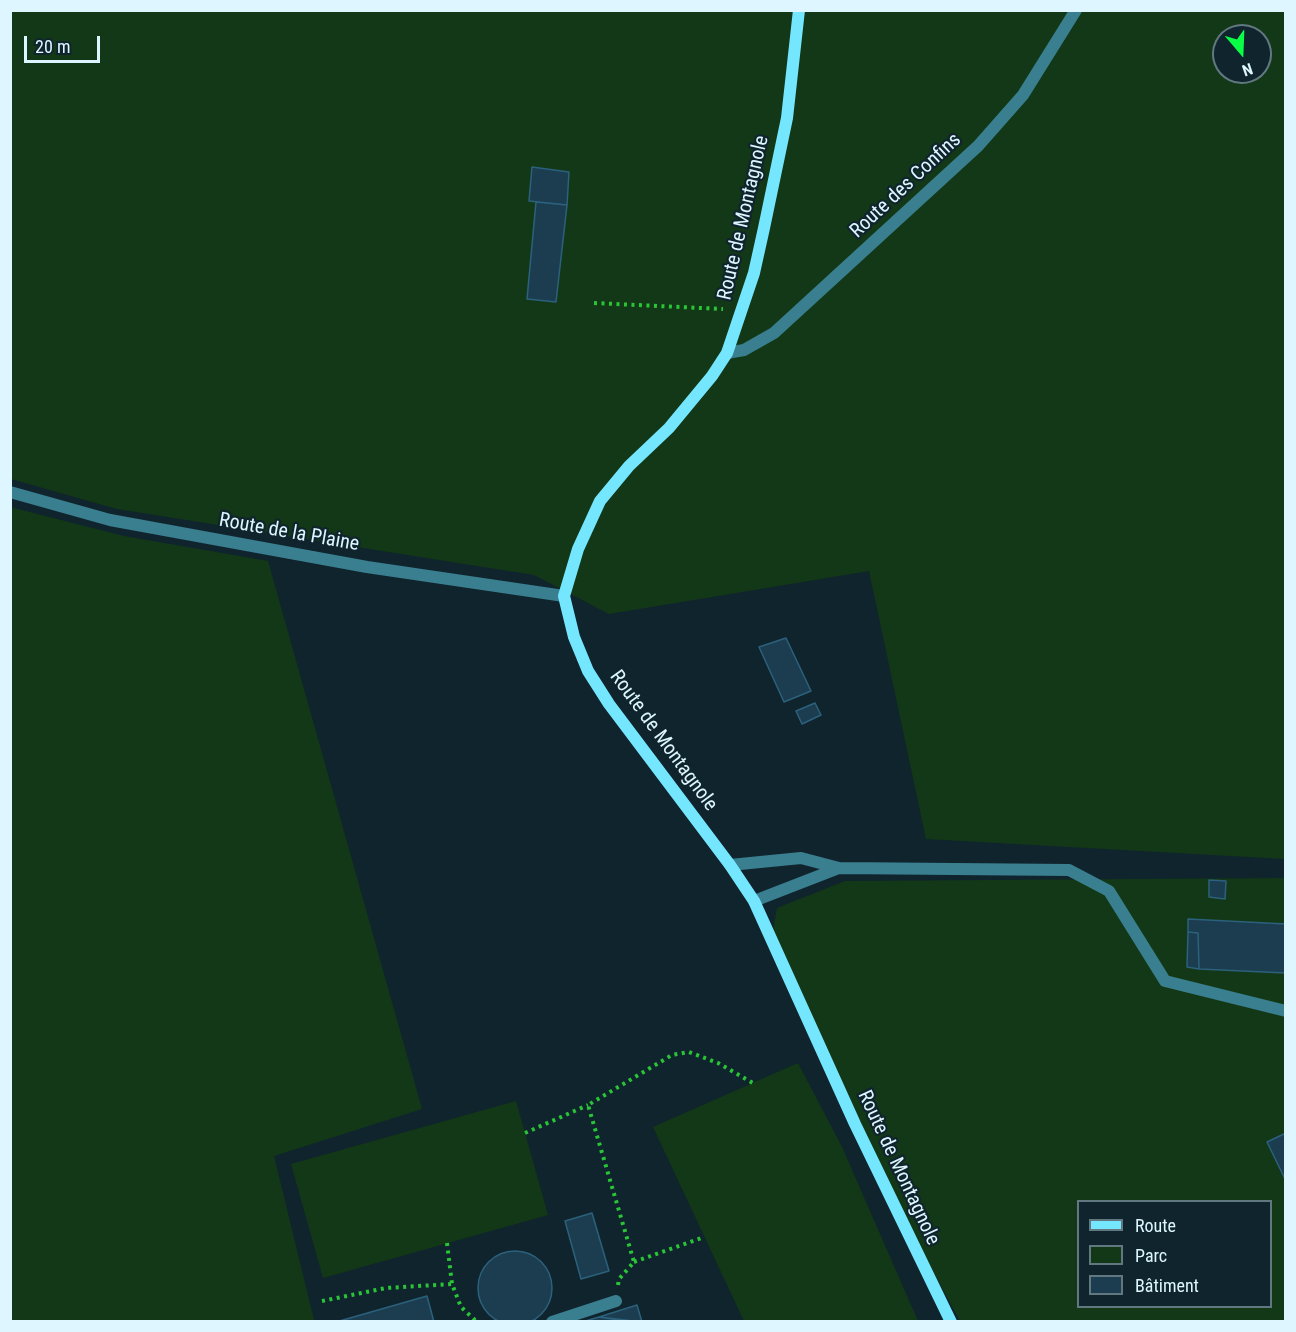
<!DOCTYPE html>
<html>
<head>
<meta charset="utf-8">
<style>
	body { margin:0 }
	#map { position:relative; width:1296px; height:1332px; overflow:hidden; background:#10242d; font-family:"Roboto Condensed",sans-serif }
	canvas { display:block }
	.frame { position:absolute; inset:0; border:12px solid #ddf6ff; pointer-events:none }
	.legend { position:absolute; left:1077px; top:1200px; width:195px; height:108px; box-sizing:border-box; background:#10242d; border:2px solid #627881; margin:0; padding:8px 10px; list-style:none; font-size:18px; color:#ddf6ff }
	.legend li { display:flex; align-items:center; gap:12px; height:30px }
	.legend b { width:30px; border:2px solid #627881 }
	.north { position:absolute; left:1212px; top:24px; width:60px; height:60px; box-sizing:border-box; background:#10242d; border:2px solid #627881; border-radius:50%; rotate:161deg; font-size:16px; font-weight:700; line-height:24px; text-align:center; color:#ddf6ff }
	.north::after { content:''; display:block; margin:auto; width:21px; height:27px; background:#09ff45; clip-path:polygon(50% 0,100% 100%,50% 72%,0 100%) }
	.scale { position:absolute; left:24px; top:36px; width:76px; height:27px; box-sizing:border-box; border:3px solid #ddf6ff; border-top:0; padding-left:8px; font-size:18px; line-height:21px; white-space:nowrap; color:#ddf6ff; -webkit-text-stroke:4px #10242d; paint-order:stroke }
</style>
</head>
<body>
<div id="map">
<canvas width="1296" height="1332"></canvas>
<div class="frame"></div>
<ul class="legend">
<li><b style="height:8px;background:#74e7ff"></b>Route</li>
<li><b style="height:16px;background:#133817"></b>Parc</li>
<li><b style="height:16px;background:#1b3d4f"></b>Bâtiment</li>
</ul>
<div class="north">N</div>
<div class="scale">20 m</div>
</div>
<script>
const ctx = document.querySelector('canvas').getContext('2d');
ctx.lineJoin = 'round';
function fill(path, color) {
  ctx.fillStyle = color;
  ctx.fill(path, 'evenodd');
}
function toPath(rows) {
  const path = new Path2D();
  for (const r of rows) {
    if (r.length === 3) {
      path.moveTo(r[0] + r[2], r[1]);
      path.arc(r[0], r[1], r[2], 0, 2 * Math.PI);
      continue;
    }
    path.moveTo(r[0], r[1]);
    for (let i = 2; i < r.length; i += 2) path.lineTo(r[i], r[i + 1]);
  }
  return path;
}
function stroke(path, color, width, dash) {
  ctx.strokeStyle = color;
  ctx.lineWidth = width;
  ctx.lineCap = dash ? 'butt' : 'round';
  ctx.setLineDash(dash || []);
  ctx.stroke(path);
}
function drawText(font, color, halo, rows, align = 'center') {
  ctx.font = font + ' "Roboto Condensed",sans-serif';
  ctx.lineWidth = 4.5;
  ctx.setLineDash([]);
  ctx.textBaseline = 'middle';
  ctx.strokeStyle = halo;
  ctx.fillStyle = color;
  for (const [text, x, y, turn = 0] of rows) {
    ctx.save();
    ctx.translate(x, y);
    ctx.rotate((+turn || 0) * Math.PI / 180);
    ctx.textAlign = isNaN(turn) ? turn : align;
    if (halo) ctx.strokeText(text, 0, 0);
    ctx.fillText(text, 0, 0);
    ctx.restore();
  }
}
const green = toPath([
	[10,11,1285,11,1285,859,926,839,869,571,609,614,534,575,117,509,11,479],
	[1224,36,1260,36,1260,72,1224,72],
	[10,507,124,536,268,561,422,1109,274,1156,314,1320,11,1321],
	[1285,878,1285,1321,960,1321,924,1255,772,936,777,908,845,881],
	[1078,1202,1270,1202,1270,1306,1078,1306],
	[798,1063,842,1147,918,1321,744,1321,653,1127],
	[516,1101,548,1215,323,1278,291,1164]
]);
const building = toPath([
	[532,167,569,172,567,205,529,201,532,167],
	[536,202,567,205,556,302,527,299,536,202],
	[786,638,811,691,784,702,759,647,786,638],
	[815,703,821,715,802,724,796,711,815,703],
	[1209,880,1226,881,1225,899,1209,897,1209,880],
	[1188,919,1286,924,1286,973,1199,969,1198,933,1188,932,1188,919],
	[1188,932,1198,933,1199,969,1187,967,1188,932],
	[1286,1133,1286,1181,1267,1142,1286,1133],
	[592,1213,609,1271,581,1279,565,1221,592,1213],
	[515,1288,37],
	[427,1296,434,1322,336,1322,427,1296],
	[637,1305,642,1322,599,1317,637,1305],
	[599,1317,631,1322,582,1322,599,1317]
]);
const path = toPath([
	[594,303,723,309],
	[525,1133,588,1105],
	[447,1243,452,1284,461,1307,477,1322],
	[634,1262,704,1237],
	[618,1285,619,1279,634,1262,588,1105,672,1055,689,1052,718,1063,753,1083],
	[322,1301,386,1288,452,1284]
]);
const lane = toPath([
	[552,1322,616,1301]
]);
const street = toPath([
	[727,353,744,350,774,333,978,146,1023,95,1076,10],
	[10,492,110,520,367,567,564,596],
	[730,865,801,858,839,868,1069,870,1109,891,1165,981,1286,1011],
	[754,901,839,868]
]);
const secondary = toPath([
	[799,10,787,118,764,228,754,273,727,353,712,376,669,428,629,466,600,501,578,549,564,596,574,637,588,671,609,704,730,865,754,901,855,1124,951,1322]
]);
const streetNames = [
	["Route des Confins",906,186,-43],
	["Route de Montagnole",744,218,-77],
	["Route de la Plaine",289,533,10],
	["Route de Montagnole",663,741,54],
	["Route de Montagnole",898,1168,65]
];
fill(green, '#133817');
fill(building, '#1b3d4f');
stroke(building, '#2c617d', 1.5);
stroke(path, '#2ac537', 4, [3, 4.5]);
stroke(lane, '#397f8f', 12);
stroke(street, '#397f8f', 12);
stroke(secondary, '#74e7ff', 12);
drawText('20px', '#ddf6ff', '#10242d', streetNames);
</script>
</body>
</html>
